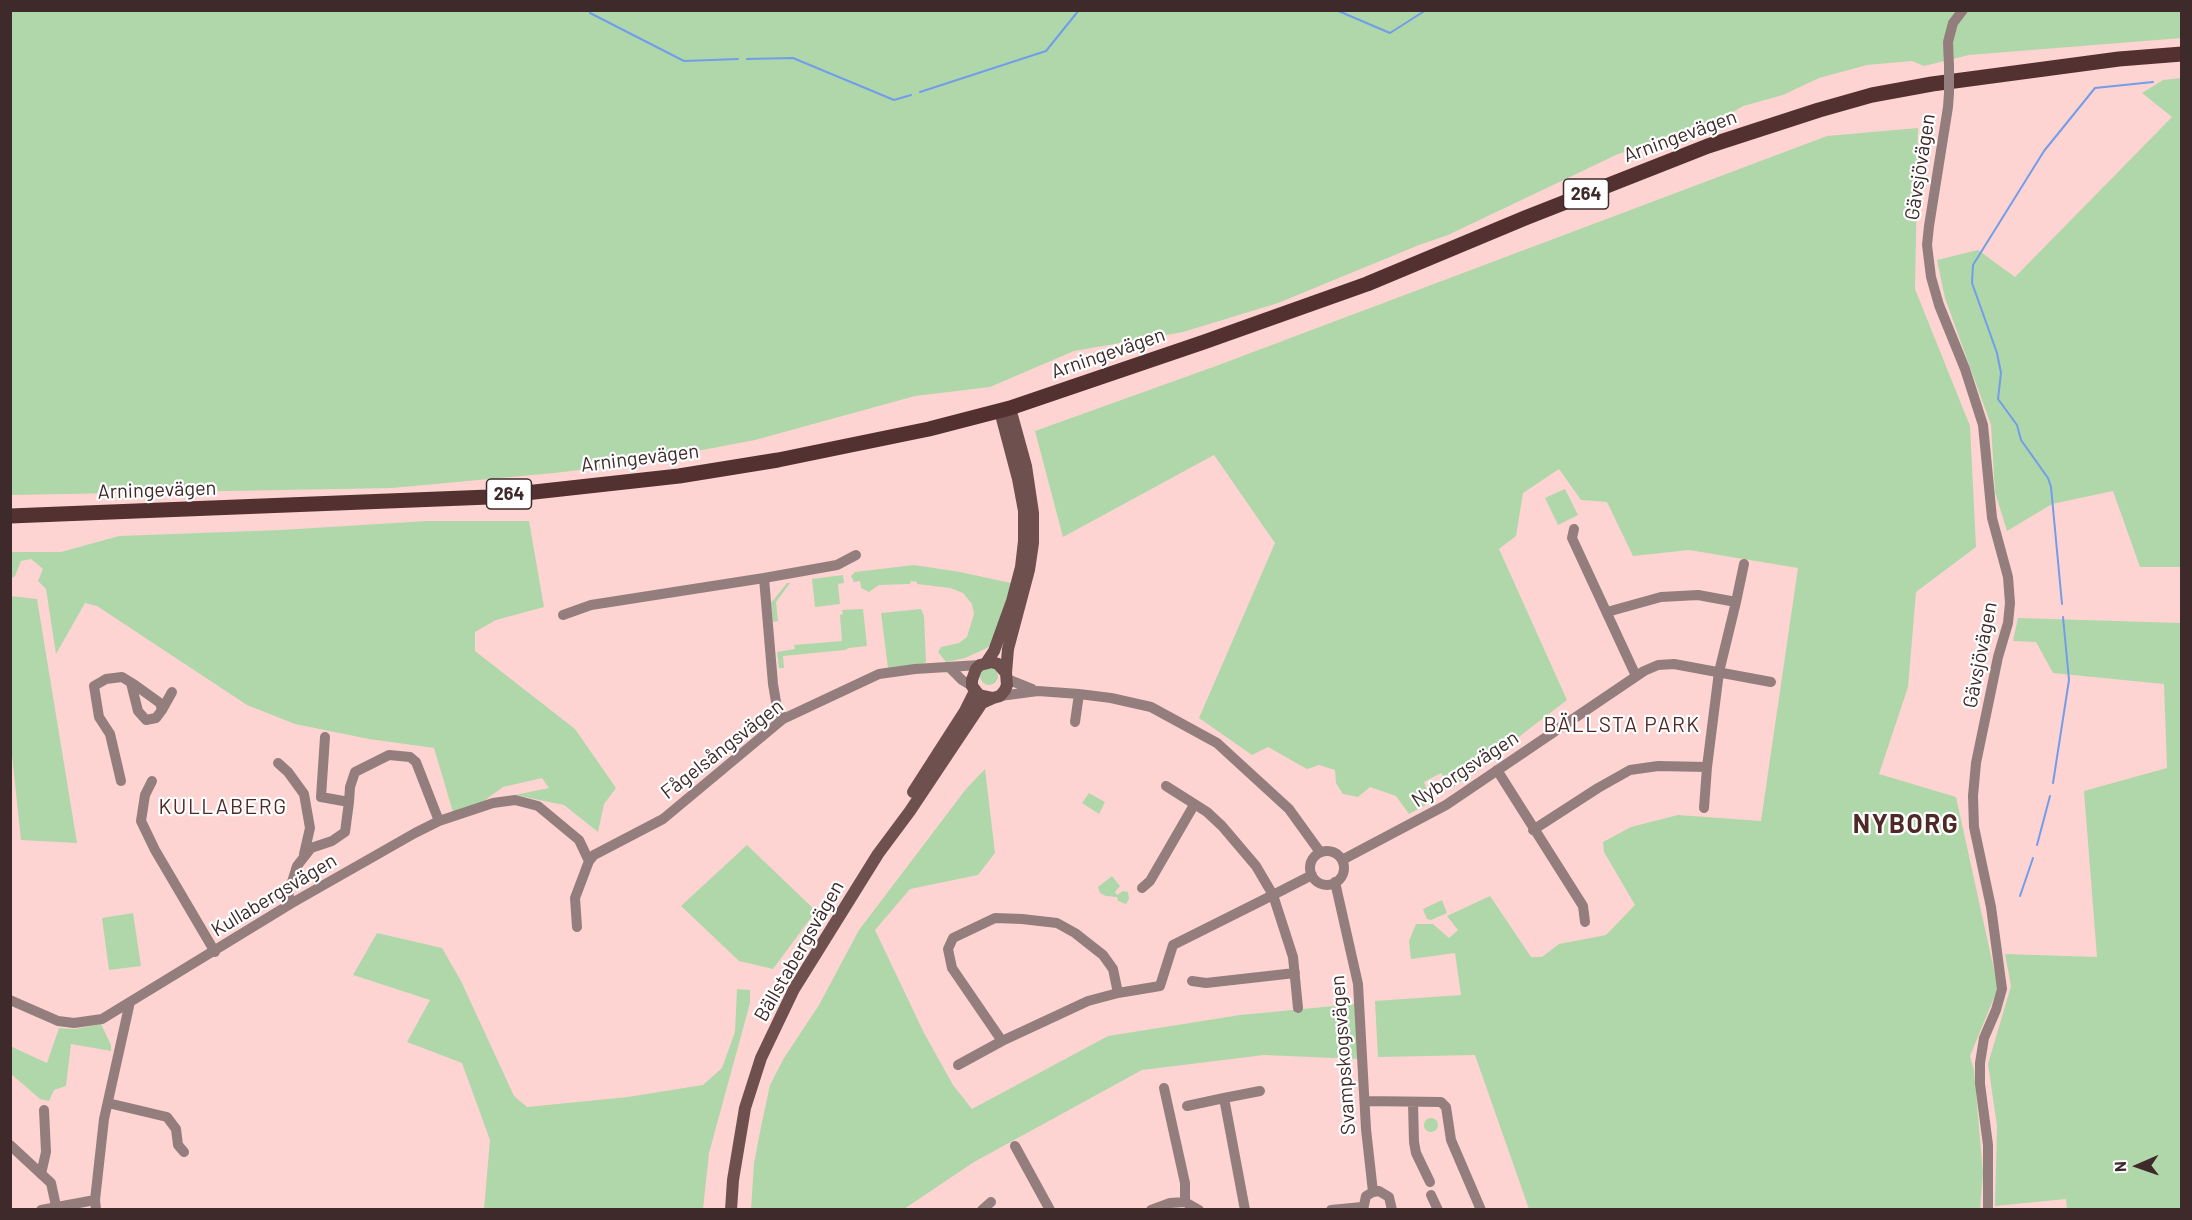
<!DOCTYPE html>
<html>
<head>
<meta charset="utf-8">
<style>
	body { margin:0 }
	#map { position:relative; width:2192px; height:1220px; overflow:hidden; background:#fdd4d1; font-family:Barlow,sans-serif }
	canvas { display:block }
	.frame { position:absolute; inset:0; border:12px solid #3e2a2a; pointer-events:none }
	.north { position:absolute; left:2108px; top:1136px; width:60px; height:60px; -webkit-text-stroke:4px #fff; paint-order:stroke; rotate:268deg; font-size:16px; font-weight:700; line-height:24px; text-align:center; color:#3e2a2a }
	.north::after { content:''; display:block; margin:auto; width:21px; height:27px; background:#3e2a2a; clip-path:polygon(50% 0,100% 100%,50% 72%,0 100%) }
</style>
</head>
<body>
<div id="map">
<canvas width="2192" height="1220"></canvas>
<div class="frame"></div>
<div class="north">N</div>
</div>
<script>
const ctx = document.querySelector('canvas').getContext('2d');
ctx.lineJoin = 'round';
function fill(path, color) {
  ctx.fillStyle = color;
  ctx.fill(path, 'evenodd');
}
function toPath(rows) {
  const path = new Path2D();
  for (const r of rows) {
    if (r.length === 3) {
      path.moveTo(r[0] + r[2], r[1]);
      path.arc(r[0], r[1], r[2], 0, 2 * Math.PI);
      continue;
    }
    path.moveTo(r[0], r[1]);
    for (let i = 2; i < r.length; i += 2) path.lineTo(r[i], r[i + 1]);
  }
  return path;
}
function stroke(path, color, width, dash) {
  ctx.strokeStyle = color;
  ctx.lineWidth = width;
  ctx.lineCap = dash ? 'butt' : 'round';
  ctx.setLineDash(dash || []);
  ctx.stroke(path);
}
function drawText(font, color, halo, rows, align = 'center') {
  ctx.font = font + ' Barlow,sans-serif';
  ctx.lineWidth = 4.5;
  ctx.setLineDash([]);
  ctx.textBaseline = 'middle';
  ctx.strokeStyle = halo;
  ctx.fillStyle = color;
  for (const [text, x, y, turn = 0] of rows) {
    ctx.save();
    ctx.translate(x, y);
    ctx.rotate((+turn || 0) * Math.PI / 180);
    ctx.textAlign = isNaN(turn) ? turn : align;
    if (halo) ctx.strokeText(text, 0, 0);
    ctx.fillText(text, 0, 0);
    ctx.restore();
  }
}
const green = toPath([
	[2181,10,2182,38,1969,55,1924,66,1912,61,1867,65,1819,78,1783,95,1743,106,1733,112,1616,155,1448,235,1419,245,1278,303,1183,332,1074,351,990,387,915,396,755,440,623,465,554,473,392,488,11,495,10,11],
	[2181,78,2181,567,2140,567,2113,491,2052,504,2007,531,1995,492,1991,425,1945,298,1937,260,1978,250,2015,277,2172,117,2142,93,2163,80],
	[1918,128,1915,289,1970,426,1976,547,1916,592,1908,687,1879,774,1956,797,1998,988,1970,1056,1974,1070,1983,1173,1980,1209,1529,1209,1475,1055,1378,1057,1375,1001,1461,995,1455,953,1411,959,1409,941,1416,924,1433,924,1449,938,1458,930,1447,916,1490,896,1531,957,1542,957,1559,944,1606,935,1635,905,1604,852,1603,842,1631,827,1678,815,1761,821,1798,568,1689,550,1633,556,1607,502,1581,500,1559,469,1523,493,1516,536,1499,549,1567,700,1452,788,1441,773,1424,782,1431,802,1409,814,1396,796,1370,787,1358,797,1343,794,1336,783,1335,770,1319,765,1307,769,1268,747,1252,755,1199,718,1275,543,1214,455,1063,537,1035,431,1216,366,1827,136],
	[1565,489,1578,515,1558,525,1545,498],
	[427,521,529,521,544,607,496,620,475,632,475,651,575,729,616,788,604,804,598,832,564,805,515,795,549,788,542,778,503,787,481,803,453,812,434,748,369,739,295,724,247,705,97,606,85,603,56,654,46,589,38,581,43,569,31,559,21,561,15,576,11,579,11,552,61,552,119,536,281,530],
	[914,565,960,572,1011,583,994,640,987,648,965,658,946,662,938,652,941,647,959,643,967,637,974,614,972,604,963,593,950,588,917,584,917,582,911,581,910,584,879,585,869,592,861,588,860,581,854,582,851,576,855,572],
	[843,575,844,583,838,584,840,604,815,607,812,579],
	[787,583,790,583,776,602,778,621,773,622,771,603],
	[11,596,37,599,77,843,21,840,10,736],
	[863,609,867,646,849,648,845,650,783,656,784,668,779,668,777,652,795,649,794,645,842,641,840,615,843,614,842,610],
	[921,609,924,616,926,662,921,665,888,668,881,613],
	[2018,618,2181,623,2181,1209,2067,1209,2066,1199,1995,1206,1997,1126,1988,1064,2011,986,2005,954,2097,957,2084,791,2167,768,2164,684,2053,673,2036,642,2013,641],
	[989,676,9],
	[985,769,995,853,978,875,910,889,875,930,924,1033,953,1085,972,1109,1108,1036,1240,1015,1355,1004,1358,1059,1264,1055,1142,1070,974,1162,904,1209,751,1210,754,1163,762,1122,770,1085,784,1058,819,1005,859,930,966,789],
	[1089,793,1105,802,1099,814,1082,803],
	[747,845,816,911,773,969,739,961,681,906],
	[1112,876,1120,886,1115,892,1117,895,1123,891,1128,892,1129,899,1126,904,1118,901,1117,897,1106,896,1100,893,1098,887],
	[1442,900,1447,913,1431,920,1427,919,1423,909],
	[133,913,141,966,109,970,102,918],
	[377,933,442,948,461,981,514,1096,527,1107,628,1097,703,1085,722,1068,735,1032,737,989,750,990,750,1003,709,1153,703,1209,484,1209,490,1140,462,1063,407,1042,430,1000,353,975],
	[101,1024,111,1045,111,1051,71,1044,66,1086,54,1090,49,1101,40,1099,11,1074,10,1046,47,1063,59,1028,75,1029],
	[1431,1125,7]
]);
const stream = toPath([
	[589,10,590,13,684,61,738,59],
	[1336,10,1390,33,1426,10],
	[747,59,793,58,894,100,911,95],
	[920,92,1046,51,1079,10],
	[2062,604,2051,487,2048,478,2021,440,2017,425,1998,399,2001,373,1997,353,1972,283,1973,265,2044,151,2095,88,2153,82],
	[2053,783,2069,680,2063,617],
	[2037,845,2050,796],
	[2020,896,2033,858]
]);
const street = toPath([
	[1949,66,1948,42,1953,23,1963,10],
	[1949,93,1948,107,1929,226,1927,245,1931,277,1939,305,1965,369,1983,425,1992,518,2008,577,2010,603,2008,623,1998,657,1976,763,1973,796,1974,827,1991,907,2002,989,1996,1010,1984,1038,1980,1063,1980,1084,1988,1145,1988,1210],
	[1574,529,1572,538,1636,676],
	[764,578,837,565,856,555],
	[1736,602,1744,564],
	[563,615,591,605,764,578,773,684,777,708,783,719],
	[950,668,962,680,972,686],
	[1007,679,1032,689],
	[1000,696,1038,691,1079,694,1111,698,1151,707,1217,743,1289,809,1320,852],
	[162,710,172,692],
	[1075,722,1079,694],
	[278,763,288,772,304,794,310,828,304,854],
	[1497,770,1583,906,1585,922],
	[121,781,110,734,99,717,94,686,106,679,122,677,135,685,160,703,162,710,156,718,146,720,138,711,131,683],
	[152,781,145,795,141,821,155,850,215,952],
	[1166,786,1207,812,1222,826,1256,866,1273,895,1312,875],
	[349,802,350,787,355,772,389,755,410,757,416,762,439,821],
	[1704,808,1707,767],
	[1533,830,1598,788,1630,770,1658,766,1707,767,1719,672,1736,602,1698,595,1661,597,1607,612],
	[1327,868,17],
	[1342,860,1446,805,1644,671,1658,665,1674,664,1771,682],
	[1335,882,1358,984,1366,1129,1373,1192],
	[1142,888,1150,881,1194,805],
	[292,903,288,895,297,866,311,848,332,841,345,832,349,802,321,797,325,737],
	[577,927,575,898,589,861,594,855,663,819,783,719,879,674,915,669,980,665],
	[1192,981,1206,983,1295,973],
	[10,1000,58,1021,74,1023,102,1019,292,903,415,833,439,821,493,803,515,800,538,806,579,840,589,861],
	[1002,1041,952,968,948,949,953,938,995,918,1022,919,1057,923,1075,933,1103,955,1113,969,1118,993,1160,986,1173,945,1273,895,1293,957,1298,1008],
	[958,1065,1002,1041,1088,1001,1118,993],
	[1164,1088,1185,1183,1185,1202],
	[1365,1101,1441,1102,1446,1107,1451,1140,1481,1210],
	[108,1103,167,1117,176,1129,178,1145,184,1152],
	[1413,1103,1414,1142,1416,1153,1430,1182],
	[1187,1106,1224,1098],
	[10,1145,51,1183,56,1206],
	[1015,1146,1050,1210],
	[41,1174,46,1152,44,1110],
	[1431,1195,1438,1210],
	[41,1210,95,1200],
	[96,1210,95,1200,104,1119,130,1002],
	[982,1210,991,1202],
	[1151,1210,1170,1203,1185,1202,1199,1210],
	[1245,1210,1224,1098,1260,1091],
	[1331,1210,1362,1207],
	[1363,1210,1366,1196,1373,1192,1379,1191,1389,1197,1392,1210]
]);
const secondary = toPath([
	[986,663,994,651,1012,601,1021,567,1024,541,1024,511,1018,479,1000,411],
	[1006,673,1008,649,1029,570,1033,543,1033,513,1026,466,1010,408],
	[913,792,965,711,975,691],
	[731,1210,733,1180,745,1108,761,1058,794,989,878,854,910,811,982,703,993,698,1000,696,1005,690,1007,685,1006,673,998,664,992,662,980,665,976,669,972,680,972,686,979,695,993,698]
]);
const primary = toPath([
	[10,516,489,497,679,476,778,460,929,429,1010,408,1204,342,1367,284,1525,218,1708,146,1819,110,1872,95,1932,84,2119,59,2182,54]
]);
const streetBridge = toPath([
	[1949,66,1949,93]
]);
const shields = [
	[1586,194,45],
	[509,494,45]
];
const shieldNames = [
	["264",1586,194],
	["264",509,494]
];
const streetNames = [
	["Arningevägen",1680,136,-20],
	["Gävsjövägen",1920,167,-81],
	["Arningevägen",1108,353,-19],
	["Arningevägen",640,458,-7],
	["Arningevägen",157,490,-2],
	["Gävsjövägen",1980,655,-79],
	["Fågelsångsvägen",722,749,-38],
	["Nyborgsvägen",1465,769,-33],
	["Kullabergsvägen",274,895,-31],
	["Bällstabergsvägen",799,951,-60],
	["Svampskogsvägen",1343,1055,-94]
];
const neighbourhoodNames = [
	["BÄLLSTA PARK",1622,725],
	["KULLABERG",223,807]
];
const districtNames = [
	["NYBORG",1906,824]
];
fill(green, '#afd7aa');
stroke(stream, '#729dea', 2);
stroke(street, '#947e7d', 10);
stroke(secondary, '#6e514f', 12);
stroke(primary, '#533130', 15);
stroke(streetBridge, '#947e7d', 10);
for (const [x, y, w] of shields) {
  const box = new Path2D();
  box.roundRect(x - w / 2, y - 15, w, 30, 4.5);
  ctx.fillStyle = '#fff';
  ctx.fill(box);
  stroke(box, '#3e2a2a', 1.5);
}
drawText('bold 18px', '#3e2a2a', null, shieldNames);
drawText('20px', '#3e2a2a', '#fff', streetNames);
ctx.letterSpacing = '1.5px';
drawText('21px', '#4f2828', '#fff', neighbourhoodNames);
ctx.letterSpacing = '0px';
ctx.letterSpacing = '1.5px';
drawText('bold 26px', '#4f2828', '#fff', districtNames);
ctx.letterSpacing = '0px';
</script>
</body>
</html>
